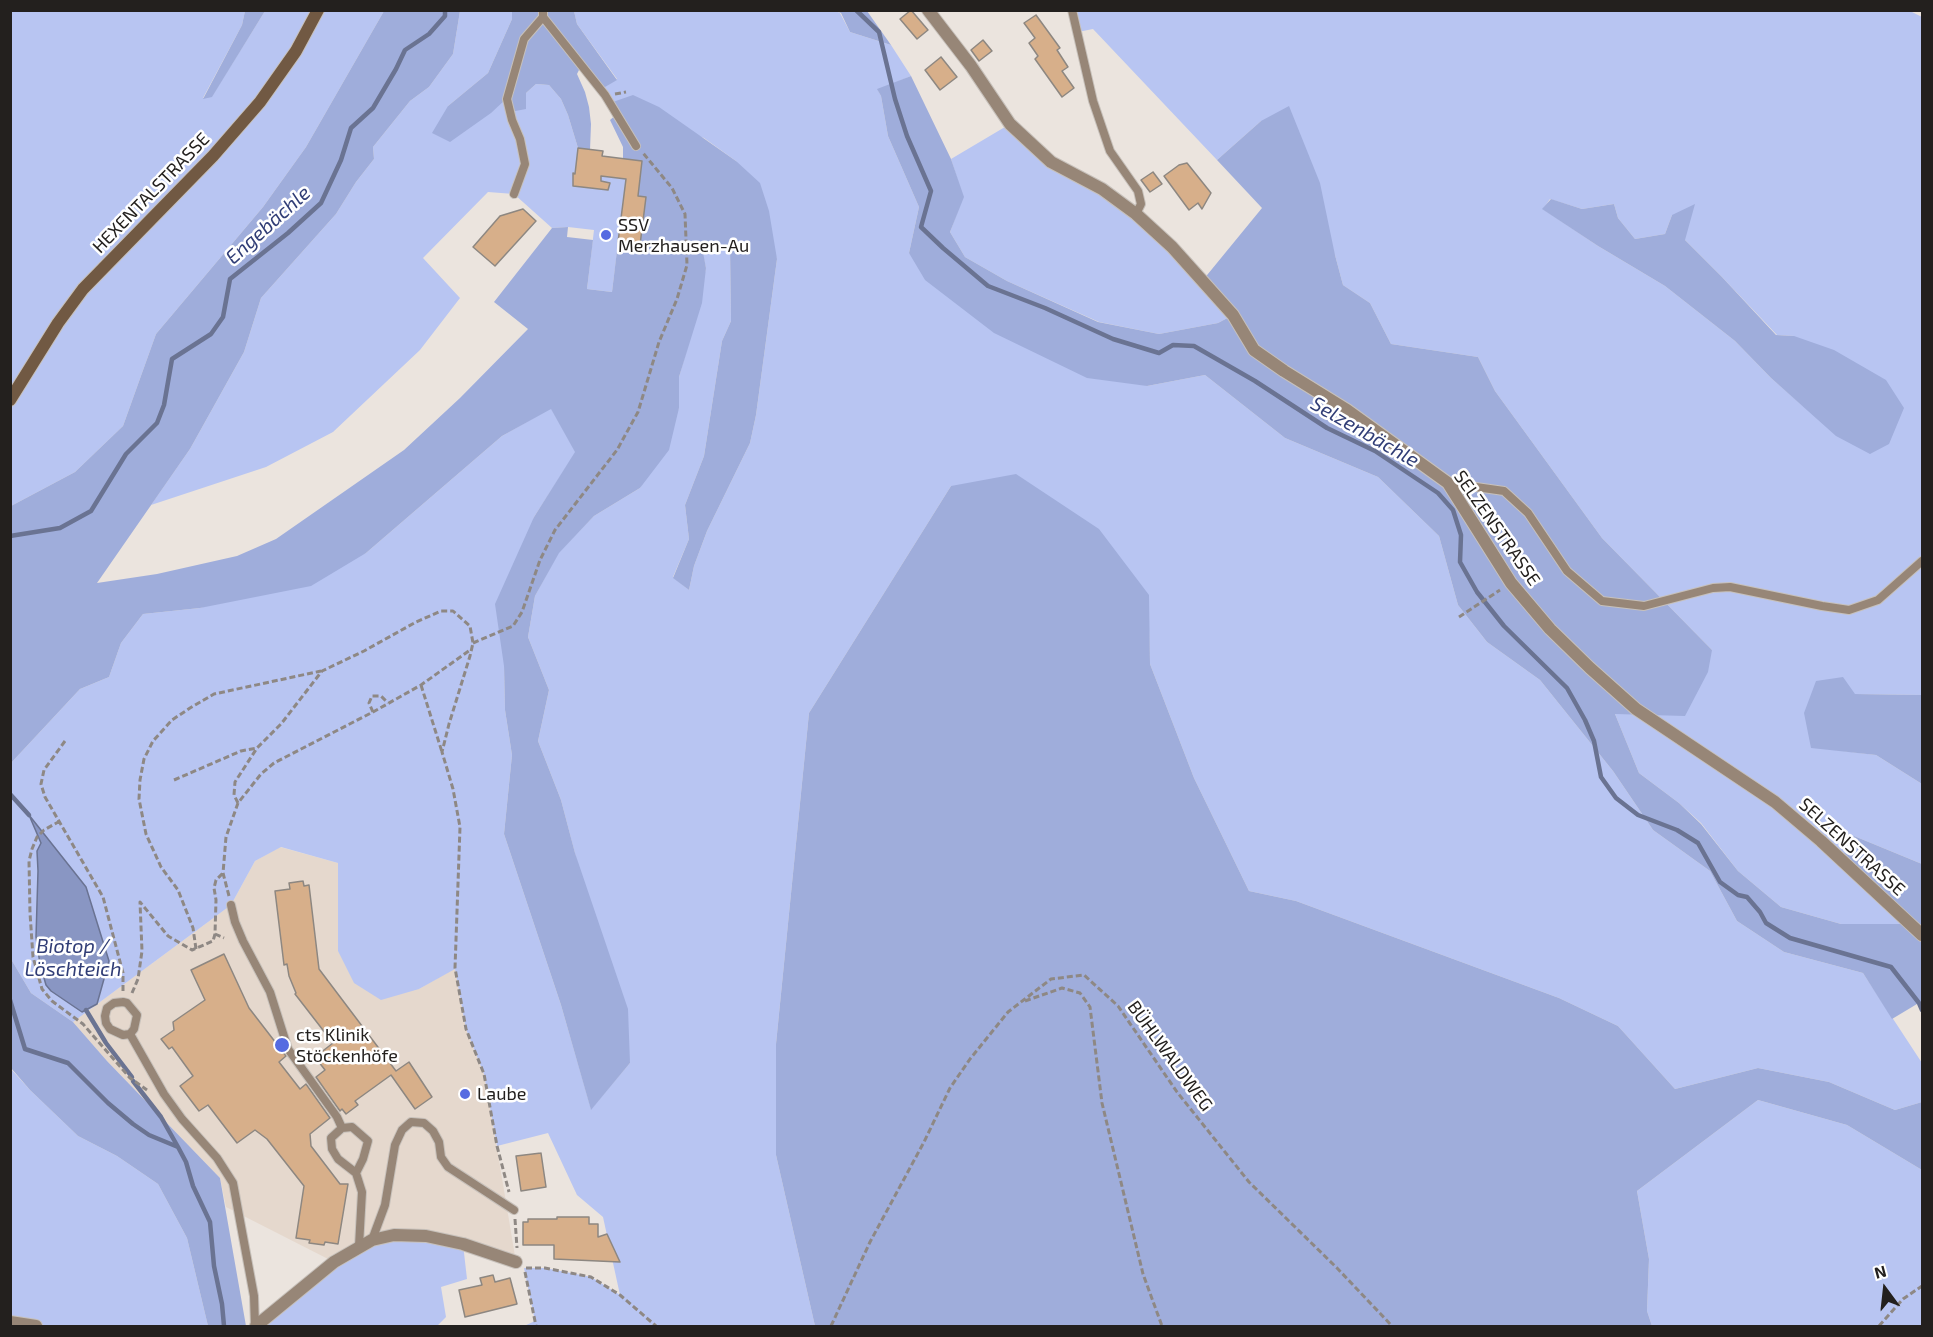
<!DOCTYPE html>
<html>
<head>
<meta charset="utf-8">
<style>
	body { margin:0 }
	#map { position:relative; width:1933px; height:1337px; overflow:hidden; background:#ebe4de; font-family:"Exo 2",sans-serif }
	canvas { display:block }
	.frame { position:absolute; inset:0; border:12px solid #23201e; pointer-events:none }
	.north { position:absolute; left:1855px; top:1259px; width:60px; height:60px; -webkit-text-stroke:4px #fff; paint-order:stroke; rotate:345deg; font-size:16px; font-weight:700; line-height:24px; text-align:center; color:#23201e }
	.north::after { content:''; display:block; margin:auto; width:21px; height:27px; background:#23201e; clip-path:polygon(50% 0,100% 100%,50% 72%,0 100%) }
</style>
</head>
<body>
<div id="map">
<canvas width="1933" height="1337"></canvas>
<div class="frame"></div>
<div class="north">N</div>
</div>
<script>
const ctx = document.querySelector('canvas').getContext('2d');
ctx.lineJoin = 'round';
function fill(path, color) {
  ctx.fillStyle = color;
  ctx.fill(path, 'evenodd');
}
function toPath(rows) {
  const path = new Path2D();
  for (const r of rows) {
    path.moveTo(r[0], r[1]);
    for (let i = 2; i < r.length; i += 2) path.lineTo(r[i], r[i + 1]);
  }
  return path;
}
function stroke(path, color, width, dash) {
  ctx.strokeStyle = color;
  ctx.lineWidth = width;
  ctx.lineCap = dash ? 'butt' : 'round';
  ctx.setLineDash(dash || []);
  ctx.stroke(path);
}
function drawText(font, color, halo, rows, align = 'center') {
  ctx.font = font + ' "Exo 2",sans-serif';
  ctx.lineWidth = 5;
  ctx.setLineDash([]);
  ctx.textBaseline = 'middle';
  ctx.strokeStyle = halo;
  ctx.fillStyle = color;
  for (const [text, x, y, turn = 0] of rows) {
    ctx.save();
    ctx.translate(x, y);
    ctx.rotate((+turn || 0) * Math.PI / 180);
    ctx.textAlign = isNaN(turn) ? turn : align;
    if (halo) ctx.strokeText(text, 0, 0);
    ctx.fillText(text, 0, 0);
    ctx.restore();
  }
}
const built = toPath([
	[280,847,338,863,338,951,419,989,455,968,466,1029,484,1074,488,1094,516,1262,463,1244,334,1262,226,1207,220,1178,107,1061,73,1022,231,905,255,861]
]);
const green = toPath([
	[1908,10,1922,17,1922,695,1854,694,1811,747,1876,755,1922,784,1922,864,1854,836,1910,924,1841,924,1781,907,1738,871,1701,823,1679,803,1639,773,1615,714,1712,650,1602,538,1495,391,1478,357,1391,344,1370,303,1343,285,1335,255,1261,121,1217,160,1093,29,1078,32,1072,11],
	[1550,199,1582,209,1614,204,1618,218,1635,239,1665,234,1672,215,1685,240,1722,277,1777,335,1794,336,1803,406,1771,378,1735,341,1665,286,1598,246,1543,209],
	[11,11,245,11,242,25,203,98,212,96,265,11,384,11,306,147,263,207,156,334,123,426,75,472,11,506],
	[460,11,512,11,512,19,488,73,448,106,507,99,526,109,526,93,536,84,549,85,561,99,568,115,578,148,575,174,573,174,573,186,599,189,601,176,626,179,612,292,587,289,594,230,568,227,552,228,514,194,488,192,423,258,460,298,420,350,333,432,266,467,151,505,190,449,244,352,261,298,336,214,356,182,374,159,373,147,410,101,429,87,453,54],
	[574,11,836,11,840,13,850,32,891,45,911,76,878,90,881,96,888,136,919,207,909,253,1147,386,1205,375,1285,438,1378,477,1439,536,1458,605,1487,642,1540,680,1613,771,1653,830,1710,871,1737,921,1784,952,1863,973,1922,1063,1922,1102,1895,1110,1829,1082,1758,1068,1675,1089,1618,1026,1559,998,1296,901,1249,891,1194,778,1150,664,1148,595,951,486,809,713,776,1044,776,1155,815,1326,524,1326,535,1321,524,1268,545,1268,591,1277,620,1295,603,1217,577,1195,548,1133,497,1146,484,1074,466,1029,455,969,419,989,381,1000,354,983,338,951,338,863,281,847,255,861,231,905,73,1022,31,993,11,959,11,763,80,689,109,677,121,643,143,614,200,608,366,553,502,436,551,408,576,452,534,517,504,666,505,710,512,755,504,834,561,1005,591,1109,630,1063,561,800,538,741,549,690,528,637,535,596,558,553,594,516,640,488,679,408,679,377,689,342,706,268,701,247,720,244,730,247,731,321,722,341,704,456,685,505,689,539,673,577,689,590,694,566,707,531,750,443,756,415,777,259,736,161,704,138,610,103,600,90,617,79,577,24],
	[1010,124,1051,162,1136,214,1233,315,1218,323,1159,334,1099,322,1007,281,965,257,950,232,963,197,951,159],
	[10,1068,30,1090,78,1136,117,1156,158,1184,187,1238,208,1326,11,1326],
	[1758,1100,1847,1125,1922,1170,1922,1326,1652,1326,1647,1311,1649,1259,1637,1191],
	[394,1235,463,1244,467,1279,441,1287,446,1317,437,1326,247,1326,334,1262]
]);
const forest = toPath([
	[245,11,265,11,212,97,203,99,242,25],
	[384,11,460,11,453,54,429,87,410,101,373,147,374,159,356,182,336,214,261,298,244,352,190,449,97,583,157,574,237,556,276,539,404,450,460,398,528,329,494,302,552,228,568,227,567,237,593,240,587,289,612,292,618,242,640,245,646,197,638,196,642,161,623,159,623,147,610,120,617,114,610,103,633,95,659,107,736,161,760,183,769,211,777,259,756,415,750,443,707,531,694,566,689,590,673,578,689,539,685,505,704,456,722,341,731,321,730,247,720,244,702,247,706,268,702,303,679,377,679,408,669,450,640,488,594,516,559,553,535,596,528,637,549,690,538,741,561,800,575,853,628,1009,630,1063,591,1110,561,1005,504,834,512,755,505,710,504,666,495,604,534,517,575,452,551,409,502,436,366,553,311,586,200,608,143,614,121,643,109,677,80,689,11,763,11,506,75,472,123,426,156,334,263,207,306,147],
	[512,11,574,11,577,24,617,80,600,90,581,66,577,74,585,92,589,107,591,124,590,150,578,148,568,115,561,99,549,85,536,84,526,93,526,109,510,112,506,99,491,113,450,142,432,133,448,106,488,73,512,19],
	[836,11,867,11,891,45,850,32,841,13],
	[911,76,951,159,964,197,950,232,965,257,1007,281,1098,322,1159,334,1218,323,1233,315,1203,280,1262,208,1217,160,1261,121,1289,106,1320,183,1335,255,1343,285,1370,303,1391,344,1478,357,1495,391,1602,538,1712,650,1708,672,1685,716,1615,714,1639,773,1679,803,1701,824,1738,871,1781,907,1841,924,1909,924,1841,859,1854,836,1922,864,1922,1001,1892,1019,1863,973,1784,952,1737,921,1710,871,1653,830,1613,771,1540,680,1487,642,1458,605,1439,536,1378,477,1285,438,1205,375,1147,386,1087,378,994,333,925,280,909,253,919,207,888,136,881,96,877,89],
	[1551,199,1582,209,1614,204,1618,218,1635,239,1665,234,1672,215,1695,204,1685,240,1722,277,1776,335,1794,336,1834,350,1886,380,1904,408,1889,444,1870,454,1836,436,1771,378,1735,341,1665,286,1598,246,1542,209],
	[1016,474,1099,529,1149,595,1150,664,1194,778,1249,891,1296,901,1559,998,1618,1026,1675,1089,1758,1068,1829,1082,1895,1110,1922,1102,1922,1170,1847,1125,1758,1100,1637,1191,1649,1259,1647,1311,1652,1326,815,1326,776,1155,776,1044,809,713,951,486],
	[1843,677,1855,694,1922,695,1922,784,1876,755,1811,748,1804,713,1816,681],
	[11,959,31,993,73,1022,107,1061,220,1178,246,1326,208,1326,187,1238,158,1184,117,1156,78,1136,30,1090,11,1068]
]);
const water = toPath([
	[29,815,86,887,109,961,97,1004,82,1012,51,991,46,985,40,964,36,937,38,871,37,851,41,843,29,815]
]);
const stream = toPath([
	[856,10,879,32,895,99,907,136,931,191,921,227,943,248,988,286,1045,308,1113,339,1159,353,1173,345,1194,346,1255,381,1327,428,1375,451,1438,493,1453,510,1461,535,1460,562,1477,592,1504,626,1567,688,1585,720,1594,741,1601,777,1616,798,1638,815,1677,830,1698,843,1720,882,1738,895,1747,897,1760,912,1766,923,1790,938,1891,967,1919,1003,1922,1010],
	[10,536,60,528,91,511,126,454,157,423,164,405,172,359,211,334,223,317,230,279,288,233,321,203,341,160,351,128,373,108,396,69,405,50,429,34,445,16,445,10],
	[10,794,29,815],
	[10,1000,25,1049,68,1063,108,1103,133,1124,149,1135,178,1147,186,1162,193,1186,210,1222,214,1266,222,1304,224,1326],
	[86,1010,106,1043,132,1077],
	[133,1081,161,1117,178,1147]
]);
const building = toPath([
	[911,10,928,30,917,39,900,19,911,10],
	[1036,15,1060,48,1057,50,1068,67,1062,71,1074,88,1062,97,1035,59,1038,56,1029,43,1035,38,1024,23,1036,15],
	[983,40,992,51,979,61,971,50,983,40],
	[941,57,957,77,940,90,925,70,941,57],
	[578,148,603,151,602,156,642,161,638,196,646,197,640,245,618,242,626,179,601,176,601,181,610,183,608,190,573,186,573,173,575,174,578,148],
	[1187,163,1211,193,1202,209,1198,203,1189,210,1164,176,1179,165,1187,163],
	[1153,172,1162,184,1150,192,1141,180,1153,172],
	[523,209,536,221,495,266,473,247,500,216,523,209],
	[303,881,304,886,309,885,319,969,396,1071,409,1062,432,1097,415,1109,391,1075,355,1101,358,1105,346,1114,342,1109,340,1111,316,1077,325,1070,315,1057,333,1043,295,994,296,993,289,976,287,964,284,965,275,891,290,889,289,883,303,881],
	[224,954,249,1008,286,1056,279,1062,300,1089,306,1084,330,1118,310,1134,311,1146,340,1184,348,1184,338,1244,325,1242,324,1245,309,1243,310,1240,296,1238,304,1186,267,1139,255,1130,237,1143,208,1105,199,1111,180,1086,193,1076,172,1047,169,1049,161,1039,174,1030,173,1022,205,1000,191,970,224,954],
	[541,1153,546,1187,521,1191,516,1156,541,1153],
	[557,1217,589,1217,589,1224,598,1224,598,1237,607,1234,620,1262,554,1259,554,1245,523,1245,523,1222,528,1222,528,1219,557,1219,557,1217],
	[493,1275,495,1282,510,1278,517,1304,465,1317,459,1290,482,1285,480,1278,493,1275]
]);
const path = toPath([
	[615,94,626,92],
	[1459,617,1500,590],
	[473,643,513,626,522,612,540,560,555,530,617,450,638,412,659,342,677,299,687,265,685,214,672,188,643,153],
	[421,685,442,752],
	[373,712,369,703,372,696,381,696,388,703],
	[65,741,44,770,41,784,45,797,103,897,123,973,123,992],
	[174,780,241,751,257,748],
	[238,803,234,795,235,782,257,748,281,724,322,671,364,651,416,622,441,611,453,611,470,626,473,643,470,656,449,724,442,752,453,789,460,827,455,968,466,1029,484,1074,497,1146,509,1192],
	[60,821,44,830,37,837,32,849,29,861,30,913,33,957,42,989,52,1001,83,1024,130,1078,147,1090],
	[229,896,223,873,226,837,238,803,261,774,274,763,373,712,421,685,470,650],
	[215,934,224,938],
	[196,949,193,928,178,890,161,867,146,834,139,799,140,780,144,759,153,741,172,720,190,708,214,694,321,671],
	[132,993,138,979,142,951,140,902,168,936,192,950,213,941,215,934,216,900,214,888,216,880,223,873],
	[1025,1001,1062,988,1080,993,1090,1007,1102,1103,1143,1274,1162,1326],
	[515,1219,517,1248],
	[526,1268,545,1268,591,1277,620,1295,656,1326],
	[525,1272,536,1326],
	[831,1326,870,1242,924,1142,950,1088,970,1059,1008,1012,1051,979,1084,975,1118,1006,1177,1092,1249,1182,1337,1268,1392,1326],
	[1879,1326,1903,1299,1922,1286]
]);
const lane = toPath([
	[543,10,543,17,605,95,636,146],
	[1072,10,1093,101,1110,151,1138,191,1141,204,1136,214],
	[514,194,525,164,520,139,512,120,507,99,524,39,543,17],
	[1448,483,1504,491,1528,513,1567,571,1602,601,1644,606,1713,588,1730,587,1822,606,1849,610,1878,600,1922,561],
	[231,905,235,922,243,941,270,992,288,1049,337,1117,342,1128,352,1127,368,1141,363,1159,356,1173,362,1192,359,1246],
	[123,1002,127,1003,137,1015,134,1029,130,1034,123,1035,110,1029,106,1023,105,1016,107,1008,114,1003,123,1002],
	[130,1034,164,1094,182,1119,217,1158,233,1183,254,1296,255,1326],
	[342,1128,331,1138,332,1149,338,1159,356,1173],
	[372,1240,385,1205,395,1145,402,1130,411,1122,424,1123,433,1131,439,1142,441,1157,448,1167,514,1210]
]);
const street = toPath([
	[928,10,971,66,1010,124,1051,162,1102,189,1136,214,1172,247,1233,315,1254,350,1284,371,1347,410,1448,483,1511,583,1550,629,1590,668,1636,709,1775,802,1821,841,1922,935],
	[10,1322,36,1326],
	[256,1326,334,1262,372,1240,394,1235,426,1236,463,1244,516,1262]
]);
const secondary = toPath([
	[10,400,58,323,83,289,213,156,260,102,296,51,318,10]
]);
const markers = [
	[606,235,6,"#566be1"],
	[282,1045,8,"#566be1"],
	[465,1094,6,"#566be1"]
];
const streetNames = [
	["HEXENTALSTRASSE",151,193,-46],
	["SELZENSTRASSE",1497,528,55],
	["SELZENSTRASSE",1852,847,42],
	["BÜHLWALDWEG",1170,1056,54]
];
const poiNames = [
	["SSV",618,225],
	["Merzhausen-Au",618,246],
	["cts Klinik",296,1035],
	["Stöckenhöfe",296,1056],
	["Laube",477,1094]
];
const waterNames = [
	["Engebächle",268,225,-42],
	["Selzenbächle",1365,432,30],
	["Biotop /",73,946],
	["Löschteich",73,969]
];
fill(built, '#e5d8cd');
fill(green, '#b8c5f2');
fill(forest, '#9faddb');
fill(water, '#8996c3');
stroke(water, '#6a7392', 1.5);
stroke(stream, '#6a7392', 4.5);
fill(building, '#d7af8a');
stroke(building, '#8d8781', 1.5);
stroke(lane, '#c7c1bb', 10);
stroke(street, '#c7c1bb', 14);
stroke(secondary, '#c7c1bb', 14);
stroke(path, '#8e8884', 3, [6, 3]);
stroke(lane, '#978677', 8);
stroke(street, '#978677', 12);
stroke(secondary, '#715943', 12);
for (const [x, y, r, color] of markers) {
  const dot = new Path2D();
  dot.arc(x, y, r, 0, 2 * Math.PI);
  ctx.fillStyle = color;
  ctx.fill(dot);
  stroke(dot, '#fff', 2);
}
drawText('18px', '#23201e', '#fff', streetNames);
drawText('18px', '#23201e', '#fff', poiNames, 'left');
drawText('italic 20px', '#303d76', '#fff', waterNames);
</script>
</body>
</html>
